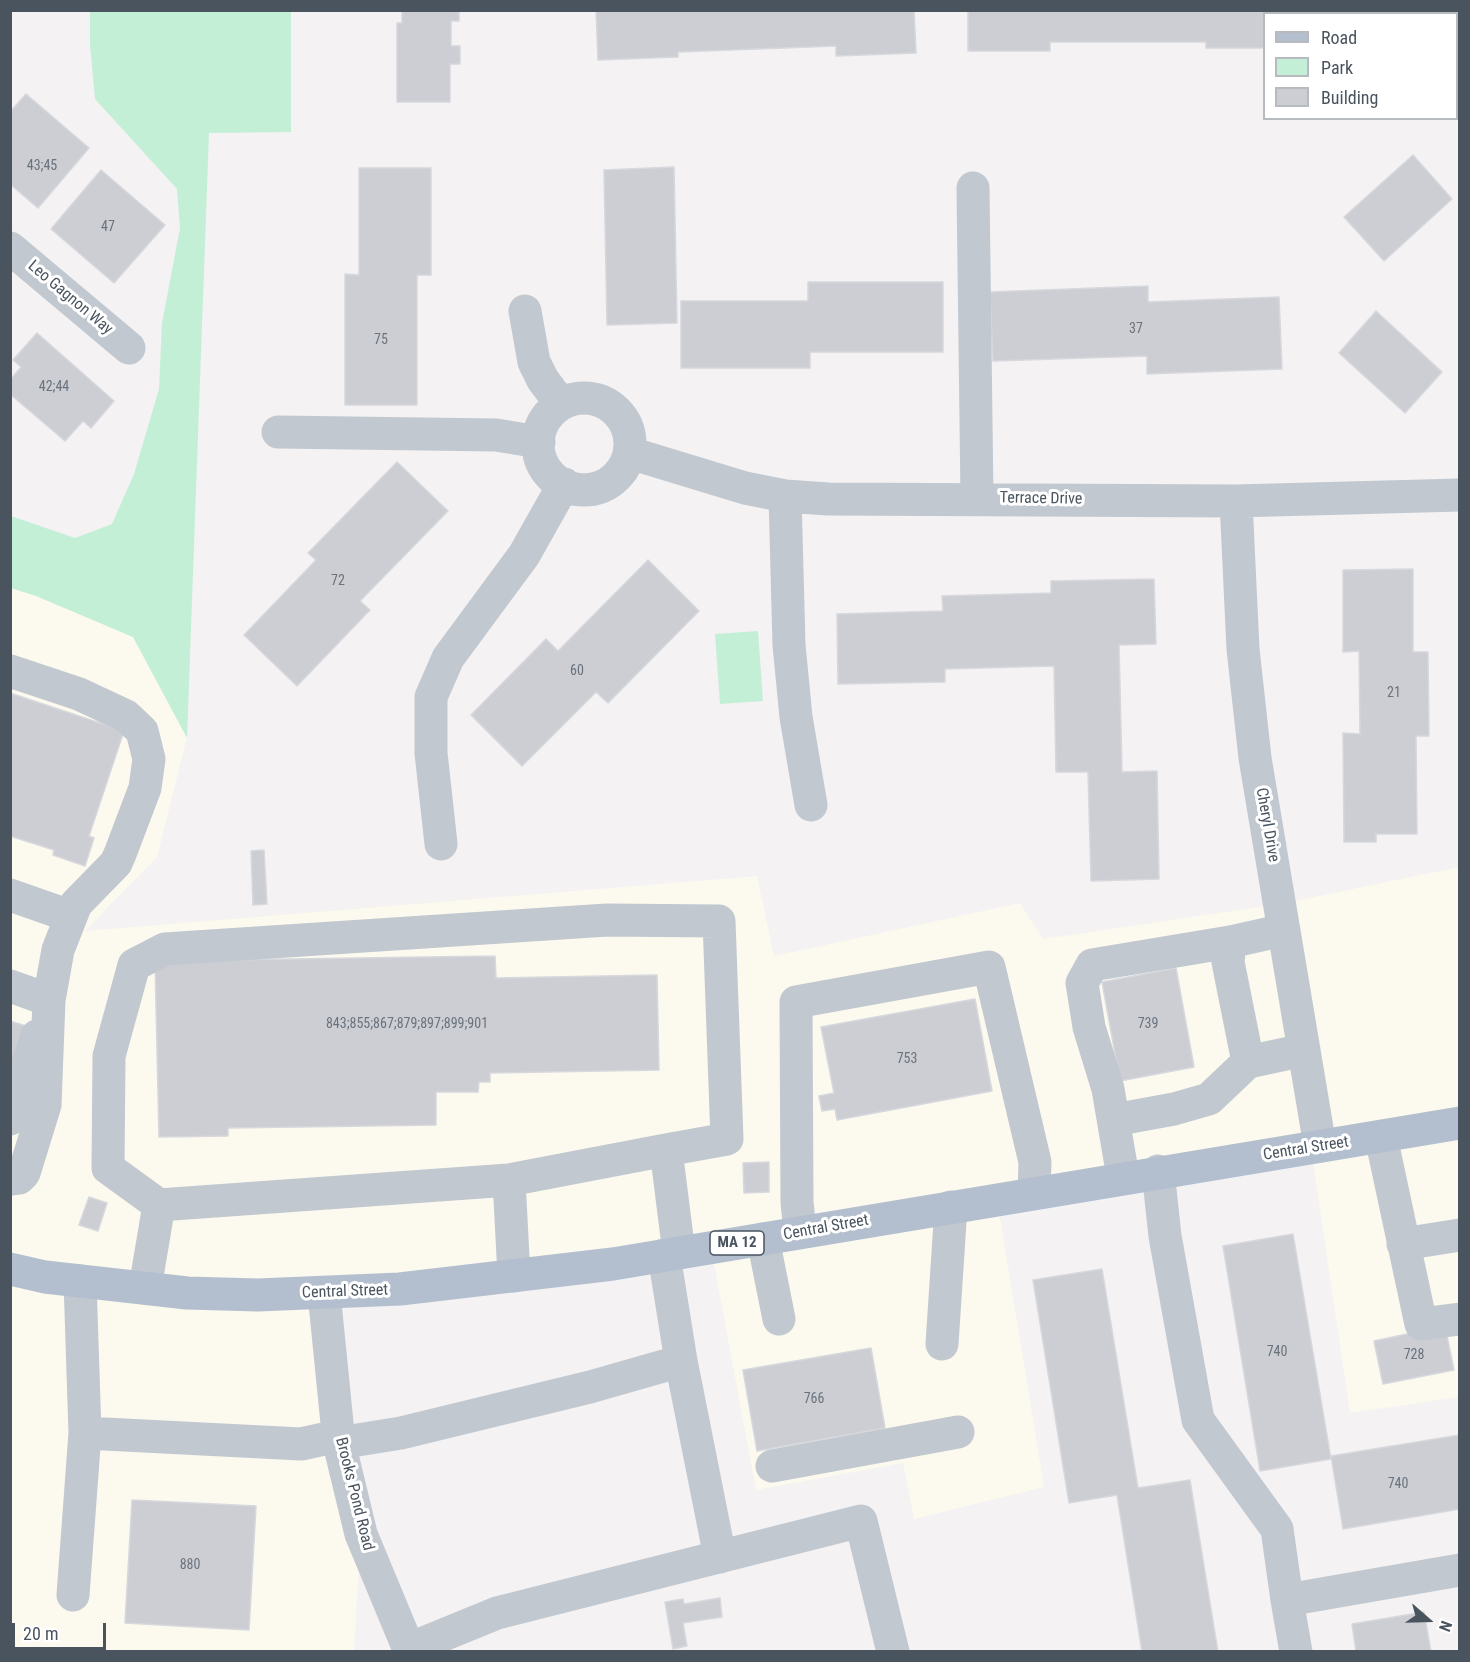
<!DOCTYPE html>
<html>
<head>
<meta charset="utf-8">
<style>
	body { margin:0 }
	#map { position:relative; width:1470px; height:1662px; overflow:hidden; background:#f4f2f2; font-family:"Roboto Condensed",sans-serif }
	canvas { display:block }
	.frame { position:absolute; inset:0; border:12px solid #4a545f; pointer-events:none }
	.legend { position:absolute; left:1263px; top:12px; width:195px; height:108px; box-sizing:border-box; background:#fff; border:2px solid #b7bbbf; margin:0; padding:8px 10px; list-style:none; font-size:18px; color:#4a545f }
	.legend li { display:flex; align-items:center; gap:12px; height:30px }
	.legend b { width:30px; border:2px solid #b7bbbf }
	.north { position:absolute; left:1398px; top:1590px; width:60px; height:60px; -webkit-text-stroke:4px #fff; paint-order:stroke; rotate:110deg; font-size:16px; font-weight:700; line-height:24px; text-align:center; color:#4a545f }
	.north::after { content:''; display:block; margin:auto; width:21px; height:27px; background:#4a545f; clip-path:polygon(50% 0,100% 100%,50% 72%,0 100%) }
	.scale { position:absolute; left:12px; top:1623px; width:94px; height:27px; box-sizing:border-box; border:3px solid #4a545f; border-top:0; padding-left:8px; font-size:18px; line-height:21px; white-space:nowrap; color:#4a545f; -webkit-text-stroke:4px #fff; paint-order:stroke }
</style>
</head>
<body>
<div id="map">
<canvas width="1470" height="1662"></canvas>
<div class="frame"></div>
<ul class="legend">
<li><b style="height:8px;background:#b3bfcf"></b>Road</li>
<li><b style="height:16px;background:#c3efd7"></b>Park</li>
<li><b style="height:16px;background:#ccced4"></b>Building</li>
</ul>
<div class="north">N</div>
<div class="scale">20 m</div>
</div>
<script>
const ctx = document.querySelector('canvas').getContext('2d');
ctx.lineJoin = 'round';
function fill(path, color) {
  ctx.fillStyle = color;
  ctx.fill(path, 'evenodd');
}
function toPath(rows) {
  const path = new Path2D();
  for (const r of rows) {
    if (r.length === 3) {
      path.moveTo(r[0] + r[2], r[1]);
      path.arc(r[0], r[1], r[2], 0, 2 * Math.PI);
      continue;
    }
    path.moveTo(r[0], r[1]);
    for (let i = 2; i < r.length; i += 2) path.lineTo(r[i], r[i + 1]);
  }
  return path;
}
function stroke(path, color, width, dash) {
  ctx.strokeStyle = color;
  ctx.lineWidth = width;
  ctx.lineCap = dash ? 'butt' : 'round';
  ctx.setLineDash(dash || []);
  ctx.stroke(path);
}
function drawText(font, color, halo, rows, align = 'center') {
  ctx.font = font + ' "Roboto Condensed",sans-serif';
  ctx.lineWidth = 6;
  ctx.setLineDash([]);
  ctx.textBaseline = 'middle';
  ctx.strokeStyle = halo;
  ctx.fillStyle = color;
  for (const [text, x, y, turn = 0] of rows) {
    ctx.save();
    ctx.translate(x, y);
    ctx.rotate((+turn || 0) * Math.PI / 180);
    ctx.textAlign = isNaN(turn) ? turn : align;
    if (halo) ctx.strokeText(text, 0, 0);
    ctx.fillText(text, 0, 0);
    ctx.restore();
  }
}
const commercial = toPath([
	[10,588,36,596,133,637,187,738,157,857,85,931,757,876,774,956,1020,903,1043,939,1280,904,1459,867,1459,1397,1350,1413,1311,1149,997,1199,1044,1487,914,1519,903,1463,756,1490,711,1248,324,1293,361,1534,354,1650,11,1651]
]);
const green = toPath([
	[90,11,291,11,291,132,209,133,187,738,133,637,36,596,11,588,11,516,75,538,112,524,134,474,159,389,162,323,180,228,177,189,95,99,90,44],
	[758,631,763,701,720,704,715,634]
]);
const building = toPath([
	[402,10,459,10,459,21,451,21,451,46,460,46,460,64,450,64,450,102,397,102,397,23,402,23,402,10],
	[596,10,914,10,916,53,836,56,836,46,678,52,678,57,598,60,596,10],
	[968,10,1286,10,1287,14,1264,14,1264,48,1206,48,1206,42,1050,42,1050,51,968,51,968,10],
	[26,94,89,148,38,208,10,184,10,112,26,94],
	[1413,155,1452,199,1384,261,1344,217,1413,155],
	[674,167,677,323,607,325,604,170,674,167],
	[359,168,431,168,431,275,417,275,417,405,345,405,345,274,359,275,359,168],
	[101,170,165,225,114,283,51,229,101,170],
	[808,282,943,282,943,352,810,352,810,368,681,368,681,301,808,301,808,282],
	[1148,286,1148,302,1279,297,1282,369,1147,374,1147,356,993,361,990,292,1148,286],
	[1376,311,1442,372,1405,413,1339,353,1376,311],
	[37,333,114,401,91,428,83,421,65,441,10,394,10,380,21,367,13,360,37,333],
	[397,462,448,511,360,601,370,610,297,686,244,635,316,560,308,553,397,462],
	[648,560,699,611,608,703,596,692,522,766,471,715,546,639,558,651,648,560],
	[1413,569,1413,652,1428,652,1429,736,1416,736,1417,834,1376,834,1376,842,1344,842,1343,733,1360,734,1359,651,1343,652,1343,570,1413,569],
	[1154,579,1156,644,1119,645,1122,772,1157,771,1159,879,1091,881,1088,772,1056,772,1054,666,945,669,945,682,838,684,837,614,943,611,942,596,1051,593,1051,581,1154,579],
	[10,693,124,731,89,836,94,838,85,866,53,855,54,850,10,836,10,693],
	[264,850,267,904,253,905,251,851,264,850],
	[495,956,496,978,657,975,659,1070,490,1073,490,1082,479,1082,478,1092,436,1092,436,1125,228,1128,228,1136,159,1137,155,961,495,956],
	[1176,968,1194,1067,1120,1081,1102,982,1176,968],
	[975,999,992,1091,837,1120,835,1109,822,1111,819,1096,834,1093,821,1027,975,999],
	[10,1021,36,1029,10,1100,10,1021],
	[769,1162,769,1192,744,1193,743,1163,769,1162],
	[89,1197,107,1203,98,1231,79,1225,89,1197],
	[1293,1234,1331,1459,1260,1471,1223,1246,1293,1234],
	[1102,1269,1138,1488,1190,1480,1218,1652,1142,1652,1117,1495,1069,1503,1033,1280,1102,1269],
	[1445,1326,1454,1370,1383,1384,1374,1341,1445,1326],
	[871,1348,885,1428,757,1451,743,1370,871,1348],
	[1460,1435,1460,1509,1343,1529,1331,1456,1460,1435],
	[132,1500,256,1506,249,1630,125,1623,132,1500],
	[720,1598,722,1617,683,1623,687,1646,673,1649,665,1602,683,1599,684,1604,720,1598],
	[1424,1612,1431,1652,1356,1652,1352,1624,1424,1612]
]);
const minor = toPath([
	[1456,20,1460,23],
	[973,188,977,499],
	[10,248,129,348],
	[525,311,534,362,543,380,561,404],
	[584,444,46],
	[278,432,496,435,539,442],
	[630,453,745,488,785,496,828,499,1236,501,1460,495],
	[785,496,789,645,796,717,811,805],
	[1236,501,1243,649,1255,758,1320,1146],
	[10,671,79,694,126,716,142,731,149,759,145,788,120,854,116,863,76,904,58,950,49,1000,45,1105,24,1173,19,1178,10,1179],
	[441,844,431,753,431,697,448,658,524,555,564,484],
	[10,895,70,916],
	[1284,930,1230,942,1228,962,1248,1062,1304,1050],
	[10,986,49,1000],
	[10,1119,37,1036],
	[1114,1120,1174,1109,1209,1099,1248,1062],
	[1381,1137,1421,1324,1460,1319],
	[666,1150,509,1180,159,1205,108,1168,109,1056,134,965,165,949,607,920,719,921,727,1139,666,1150,679,1253],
	[1158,1171,1165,1236,1198,1420,1277,1529,1287,1600,1460,1570],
	[1123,1177,1108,1089,1089,1027,1082,983,1092,965,1230,942],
	[509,1180,514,1276],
	[800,1232,797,1202,796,1002,989,967,1035,1162,1034,1193],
	[763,1239,779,1319],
	[1403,1244,1460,1235],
	[80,1281,85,1433,301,1444,338,1436],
	[145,1288,159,1205],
	[324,1293,339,1443,361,1534,410,1652],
	[942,1344,951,1207],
	[681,1361,720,1557],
	[339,1443,401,1433,590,1387,681,1361,664,1255],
	[772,1466,958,1432],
	[73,1595,85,1433],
	[1287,1600,1296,1652],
	[409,1649,497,1613,861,1521,893,1652]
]);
const major = toPath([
	[10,1269,45,1277,187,1293,258,1295,400,1289,613,1264,1460,1123]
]);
const numberNames = [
	["43;45",42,166],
	["47",108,227],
	["37",1136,329],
	["75",381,340],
	["42;44",54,387],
	["72",338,581],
	["60",577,671],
	["21",1394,693],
	["843;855;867;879;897;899;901",407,1024],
	["739",1148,1024],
	["753",907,1059],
	["740",1277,1352],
	["728",1414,1355],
	["766",814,1399],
	["740",1398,1484],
	["880",190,1565]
];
const shields = [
	[737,1243,54]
];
const shieldNames = [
	["MA 12",737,1243]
];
const streetNames = [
	["Leo Gagnon Way",70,298,40],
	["Terrace Drive",1041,499,1],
	["Cheryl Drive",1267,825,80],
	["Central Street",1306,1149,-9],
	["Central Street",826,1228,-10],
	["Central Street",345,1292,-2],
	["Brooks Pond Road",354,1494,76]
];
fill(commercial, '#fcf9ee');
fill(green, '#c3efd7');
fill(building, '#ccced4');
stroke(building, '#d6d8dd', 1.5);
stroke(minor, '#c1c8d0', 33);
stroke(major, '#b3bfcf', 33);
drawText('14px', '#6a727c', null, numberNames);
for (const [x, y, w] of shields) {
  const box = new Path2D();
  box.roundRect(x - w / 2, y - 12, w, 24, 4.5);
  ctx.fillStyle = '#fff';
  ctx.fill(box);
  stroke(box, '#4a545f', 1.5);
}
drawText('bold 15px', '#4a545f', null, shieldNames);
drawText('16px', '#4a545f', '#fff', streetNames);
</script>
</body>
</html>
